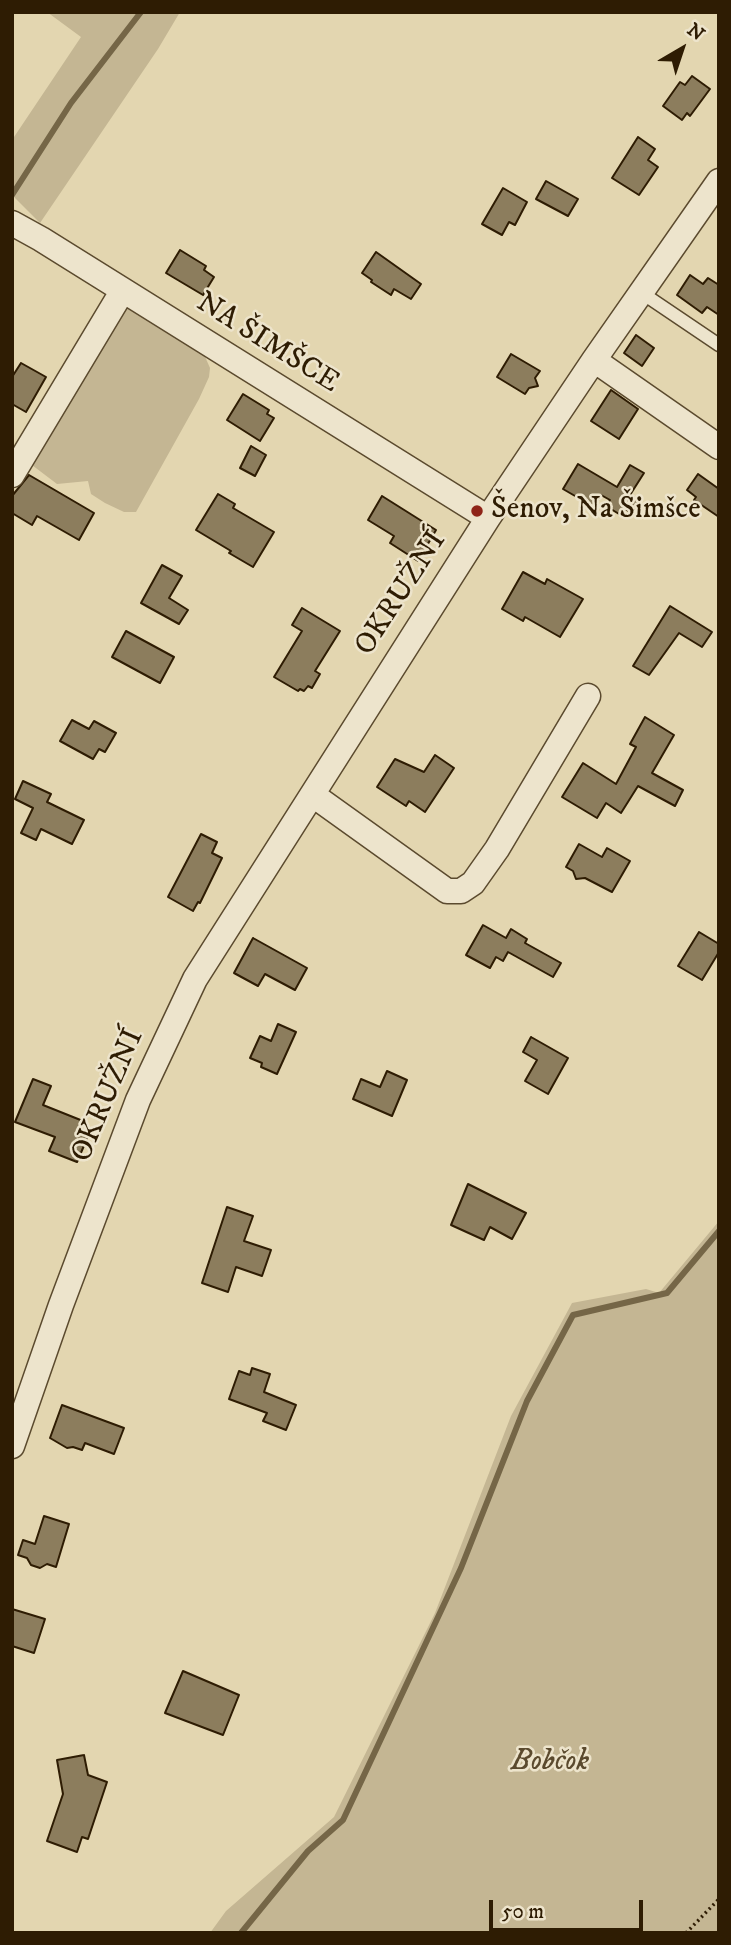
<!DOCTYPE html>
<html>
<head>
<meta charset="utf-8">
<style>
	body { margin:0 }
	#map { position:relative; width:731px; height:1945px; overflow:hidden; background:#e3d6b0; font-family:"IM FELL DW Pica",serif }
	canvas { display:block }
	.frame { position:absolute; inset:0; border:14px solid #2e1c03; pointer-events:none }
	.north { position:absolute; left:647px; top:14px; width:70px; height:70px; -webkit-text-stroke:5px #ede4cc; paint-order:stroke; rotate:39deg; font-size:19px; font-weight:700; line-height:28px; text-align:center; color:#2e1c03 }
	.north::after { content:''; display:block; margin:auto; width:24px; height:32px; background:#2e1c03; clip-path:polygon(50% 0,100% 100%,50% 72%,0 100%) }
	.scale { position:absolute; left:489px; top:1900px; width:154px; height:32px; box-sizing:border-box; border:4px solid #2e1c03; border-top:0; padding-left:9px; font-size:21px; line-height:24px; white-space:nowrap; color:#2e1c03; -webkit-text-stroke:5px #ede4cc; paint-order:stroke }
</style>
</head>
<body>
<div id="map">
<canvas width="731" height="1945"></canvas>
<div class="frame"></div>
<div class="north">N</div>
<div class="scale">50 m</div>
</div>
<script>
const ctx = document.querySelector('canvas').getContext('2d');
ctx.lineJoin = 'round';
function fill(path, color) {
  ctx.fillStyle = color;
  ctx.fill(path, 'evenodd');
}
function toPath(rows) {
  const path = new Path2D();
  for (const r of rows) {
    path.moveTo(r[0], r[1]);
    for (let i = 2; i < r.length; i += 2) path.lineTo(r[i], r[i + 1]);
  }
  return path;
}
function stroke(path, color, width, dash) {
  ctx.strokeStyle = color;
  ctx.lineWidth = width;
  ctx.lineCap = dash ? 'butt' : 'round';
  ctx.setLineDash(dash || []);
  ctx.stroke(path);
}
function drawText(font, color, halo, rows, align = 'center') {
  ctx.font = font + ' "IM FELL DW Pica",serif';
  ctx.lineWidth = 5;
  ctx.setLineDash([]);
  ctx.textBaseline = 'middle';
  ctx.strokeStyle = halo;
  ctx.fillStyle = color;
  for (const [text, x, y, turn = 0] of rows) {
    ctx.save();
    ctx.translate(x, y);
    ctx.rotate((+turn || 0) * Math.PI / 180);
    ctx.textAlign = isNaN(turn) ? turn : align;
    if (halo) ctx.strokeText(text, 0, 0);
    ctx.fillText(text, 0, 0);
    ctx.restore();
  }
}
const green = toPath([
	[47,12,180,12,158,49,40,223,12,195,12,140,81,37],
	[123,303,203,352,210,368,209,377,199,399,136,512,124,512,105,503,91,494,88,481,57,484,24,459],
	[719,1221,719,1933,210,1933,226,1911,334,1817,435,1613,511,1416,572,1303,646,1289,659,1293]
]);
const stream = toPath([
	[12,195,71,103,141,12],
	[241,1933,308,1851,343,1820,461,1568,527,1401,573,1315,667,1293,719,1231]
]);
const building = toPath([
	[692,76,710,89,690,116,687,113,682,120,663,106,680,82,685,85,692,76],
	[638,137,655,149,648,160,658,167,639,195,612,178,638,137],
	[546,181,578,199,568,216,536,199,546,181],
	[503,188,527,202,515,225,509,222,502,235,482,224,503,188],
	[180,250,206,266,204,270,214,277,203,295,166,273,180,250],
	[376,252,421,284,411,299,394,289,391,295,371,282,372,280,362,273,376,252],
	[690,275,703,284,708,278,719,285,719,315,707,307,702,313,677,295,690,275],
	[636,335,654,348,642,366,624,353,636,335],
	[511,354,540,371,535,378,538,386,529,388,525,394,497,377,511,354],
	[21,363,46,377,26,412,12,404,12,377,21,363],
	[611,390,638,409,619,439,591,421,611,390],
	[243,394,269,410,267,414,274,418,260,441,227,420,243,394],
	[251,446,266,455,255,476,240,468,251,446],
	[578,464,617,487,630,465,644,473,630,495,639,500,632,513,623,508,619,514,606,506,610,500,601,495,594,507,563,489,578,464],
	[698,474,719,489,719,517,694,500,696,497,687,490,698,474],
	[29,475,94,513,79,540,37,516,32,525,12,513,12,496,29,475],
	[218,494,235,504,233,508,274,532,253,567,229,553,231,551,196,530,218,494],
	[382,496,436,530,418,561,390,543,394,536,368,520,382,496],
	[162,565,182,576,169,598,188,610,179,624,141,603,162,565],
	[523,572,545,584,547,579,583,599,560,637,525,617,523,621,502,609,523,572],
	[670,606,712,632,702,647,679,633,649,675,633,666,670,606],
	[302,608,340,631,315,671,320,674,312,688,308,686,304,691,300,689,298,691,274,677,302,631,292,625,302,608],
	[126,631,174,657,160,683,112,657,126,631],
	[645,717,674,735,652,773,683,790,675,806,638,786,621,813,606,803,597,818,562,797,583,763,616,784,636,747,630,744,645,717],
	[72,720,89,729,94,721,116,733,105,752,99,749,93,759,60,741,72,720],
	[435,755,454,768,425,812,409,801,406,806,377,787,395,759,424,772,435,755],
	[23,781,51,794,47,802,84,820,72,844,41,829,36,840,21,833,33,808,15,799,23,781],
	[201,834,217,842,212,853,222,858,200,903,198,902,193,911,168,897,201,834],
	[579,844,602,857,607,848,630,861,612,892,585,878,576,879,573,871,566,867,579,844],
	[483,925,506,938,511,929,527,939,525,943,561,963,553,977,508,952,503,961,496,957,490,968,466,955,483,925],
	[699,932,719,944,719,952,702,980,678,966,699,932],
	[253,938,307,968,295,990,265,974,258,986,234,973,253,938],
	[278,1024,296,1032,277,1074,261,1067,262,1063,250,1058,260,1036,271,1041,278,1024],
	[531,1037,568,1058,548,1094,525,1081,537,1060,523,1052,531,1037],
	[387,1071,407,1080,392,1116,353,1099,361,1079,380,1087,387,1071],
	[33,1079,51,1086,43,1105,83,1121,80,1130,89,1134,77,1162,49,1151,55,1137,15,1122,33,1079],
	[468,1184,526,1213,512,1239,490,1227,484,1240,451,1225,468,1184],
	[227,1207,253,1216,244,1241,271,1250,262,1276,236,1267,228,1292,202,1283,227,1207],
	[252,1368,270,1374,264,1392,296,1405,286,1430,263,1421,267,1413,229,1399,239,1371,250,1375,252,1368],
	[62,1405,124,1428,114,1454,85,1443,82,1450,73,1447,67,1448,50,1438,62,1405],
	[44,1516,69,1524,56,1567,47,1564,40,1568,31,1565,27,1558,18,1555,23,1540,35,1544,44,1516],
	[12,1609,45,1619,34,1653,12,1646,12,1609],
	[183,1671,239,1695,223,1735,165,1713,183,1671],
	[84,1755,88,1775,107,1782,88,1839,82,1837,77,1852,47,1841,63,1794,57,1760,84,1755]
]);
const path = toPath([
	[686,1933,719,1899]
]);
const lane = toPath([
	[642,293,719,345]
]);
const street = toPath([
	[12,223,41,239,488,518],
	[594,360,719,447],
	[12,475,123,290],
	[313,795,447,891,461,891,473,883,497,849,588,696],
	[12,1446,61,1305,138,1100,195,979,488,518,594,360,719,181]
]);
const markers = [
	[477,511,7,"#8f2418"]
];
const streetNames = [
	["NA ŠIMŠCE",267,344,32],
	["OKRUŽNÍ",402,594,-57],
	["OKRUŽNÍ",109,1096,-67]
];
const poiNames = [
	["Šenov, Na Šimšce",491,511]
];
const parkNames = [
	["Bobčok",550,1763]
];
fill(green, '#c4b693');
stroke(stream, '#756647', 6);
fill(building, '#8c7d5d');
stroke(building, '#2e1c03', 2);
stroke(lane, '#5b4a2e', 15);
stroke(street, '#5b4a2e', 27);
stroke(path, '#2e1c03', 3.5, [2, 3.5]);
stroke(lane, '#ede4cc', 12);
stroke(street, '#ede4cc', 24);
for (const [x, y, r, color] of markers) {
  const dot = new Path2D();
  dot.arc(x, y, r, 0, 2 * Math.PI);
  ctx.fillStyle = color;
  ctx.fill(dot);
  stroke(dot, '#ede4cc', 2.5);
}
drawText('30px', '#2e1c03', '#ede4cc', streetNames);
drawText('30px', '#2e1c03', '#ede4cc', poiNames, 'left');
drawText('italic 30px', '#5b4a2e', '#ede4cc', parkNames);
</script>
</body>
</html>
